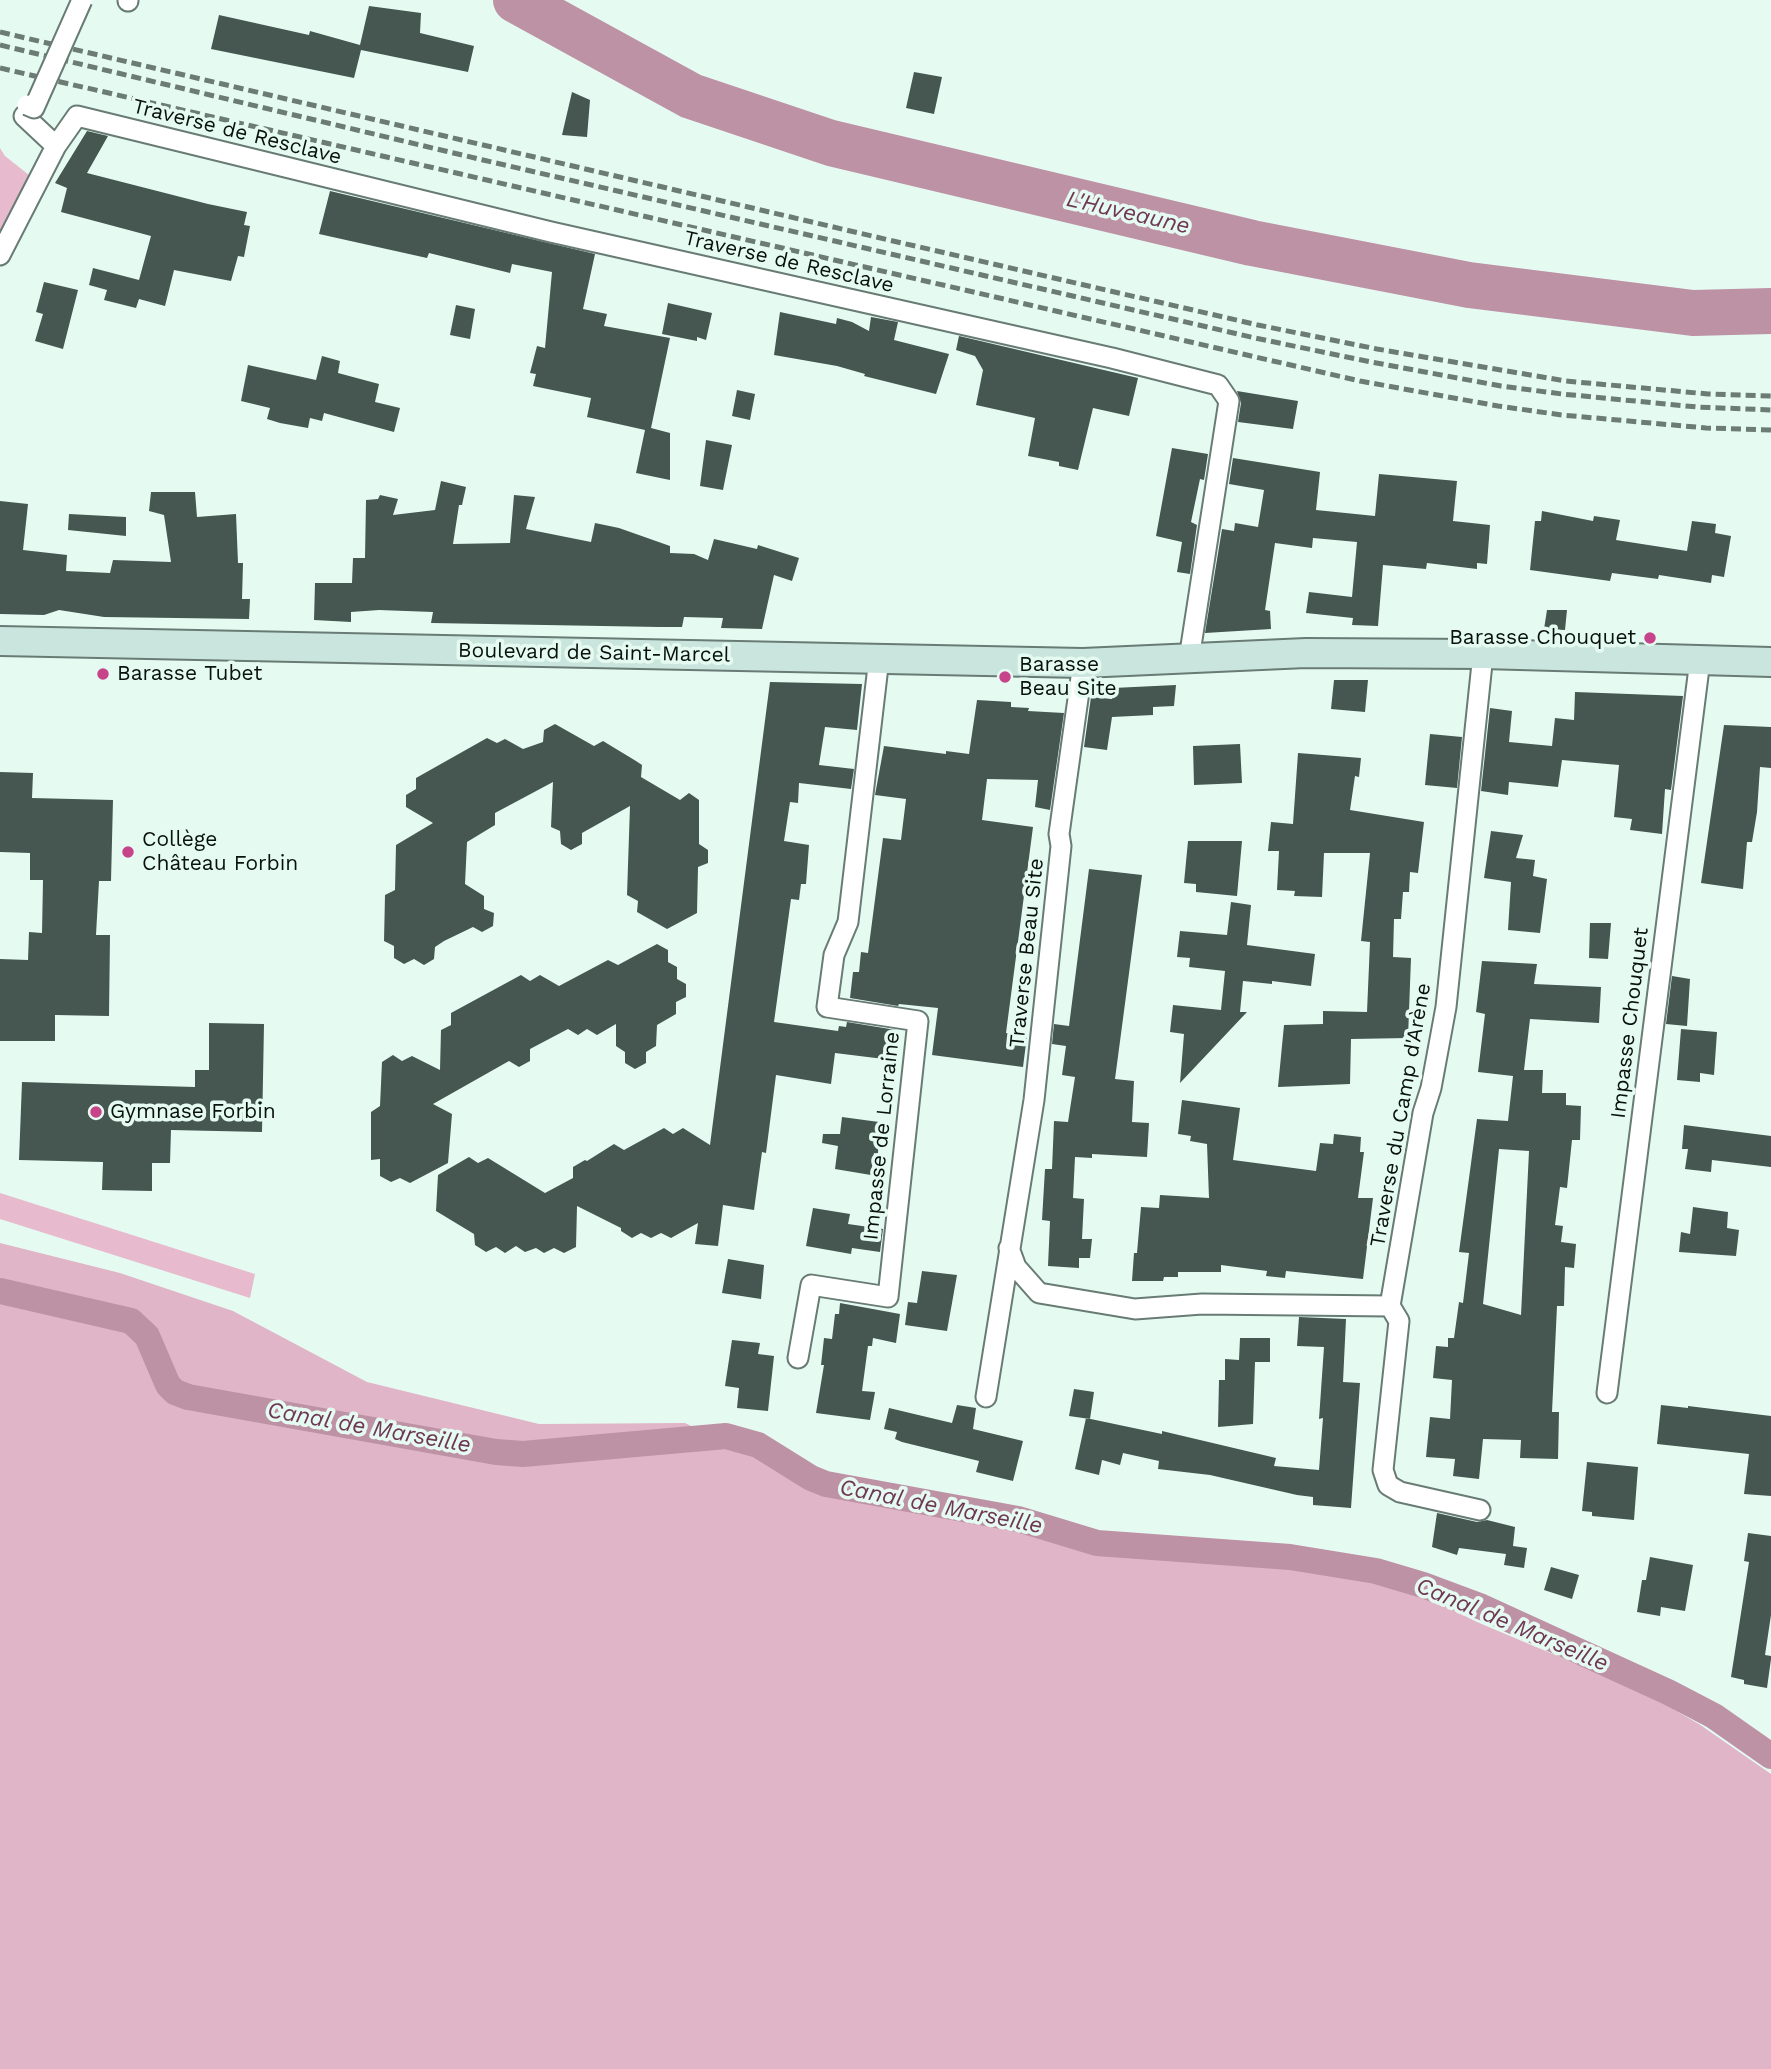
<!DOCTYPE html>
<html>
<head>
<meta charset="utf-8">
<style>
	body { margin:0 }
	canvas { display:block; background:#e5fbf2 }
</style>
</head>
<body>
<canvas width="1771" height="2069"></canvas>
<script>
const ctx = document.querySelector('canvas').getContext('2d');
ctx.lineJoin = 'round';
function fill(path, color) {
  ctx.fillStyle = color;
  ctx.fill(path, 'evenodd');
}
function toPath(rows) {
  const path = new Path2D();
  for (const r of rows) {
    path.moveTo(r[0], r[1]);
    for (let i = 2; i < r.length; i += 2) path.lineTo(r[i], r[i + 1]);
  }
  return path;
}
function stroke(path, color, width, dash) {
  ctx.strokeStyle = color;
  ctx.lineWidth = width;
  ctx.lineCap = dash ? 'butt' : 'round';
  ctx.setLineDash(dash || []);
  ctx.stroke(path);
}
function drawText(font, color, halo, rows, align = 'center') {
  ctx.font = font + ' "Work Sans",sans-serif';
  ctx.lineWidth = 7;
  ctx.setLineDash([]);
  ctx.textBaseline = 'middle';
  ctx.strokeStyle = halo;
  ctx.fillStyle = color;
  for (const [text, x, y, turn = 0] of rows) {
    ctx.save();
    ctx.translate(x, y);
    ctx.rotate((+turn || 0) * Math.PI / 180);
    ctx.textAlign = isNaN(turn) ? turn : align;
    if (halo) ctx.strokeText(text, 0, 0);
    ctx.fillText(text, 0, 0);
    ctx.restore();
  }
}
const green = toPath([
	[0,148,5,156,29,175,0,235],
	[0,1193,255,1274,250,1298,0,1219]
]);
const forest = toPath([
	[0,1243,120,1273,233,1311,367,1382,539,1424,685,1423,755,1457,838,1489,920,1489,1129,1557,1387,1577,1477,1622,1645,1693,1699,1724,1771,1774,1771,2069,0,2069]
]);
const canal = toPath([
	[0,1291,131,1321,147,1336,168,1385,175,1392,188,1397,496,1452,523,1454,726,1436,758,1445,811,1478,826,1484,1018,1519,1097,1543,1290,1557,1376,1571,1423,1585,1482,1607,1668,1692,1714,1716,1771,1756]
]);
const river = toPath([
	[516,0,691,96,831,143,1252,243,1469,285,1693,313,1771,311]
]);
const building = toPath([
	[369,6,421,13,420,33,474,46,468,72,361,50,354,78,211,49,219,15,309,35,310,31,360,45],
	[914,72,942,77,934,114,906,108],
	[572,92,590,100,587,137,562,135],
	[87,131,108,136,87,173,208,204,247,212,244,225,250,226,244,257,238,256,231,281,174,270,165,306,139,299,136,308,104,300,107,290,89,285,93,268,139,280,151,236,61,212,67,188,55,183],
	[330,191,595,254,583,309,607,314,604,326,670,338,651,428,670,433,670,480,636,473,645,430,587,417,591,398,533,386,536,374,530,373,537,346,545,348,552,272,512,264,510,273,429,253,427,258,319,234],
	[44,282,78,290,63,349,35,341,43,314,36,312],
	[668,303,712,313,706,340,697,337,697,341,662,334],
	[456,305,475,309,470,339,450,335],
	[780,312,836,324,837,318,852,322,869,331,871,317,898,322,894,340,949,354,936,394,864,376,865,374,837,366,774,355],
	[959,336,1138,378,1129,416,1093,408,1078,470,1059,466,1059,462,1028,456,1035,418,976,405,983,370,975,356,956,350],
	[322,356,340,361,338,373,379,384,375,402,400,408,394,432,324,413,322,421,310,418,308,428,280,423,267,419,270,408,241,401,248,365,316,380],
	[737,390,755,394,750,420,732,416],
	[1237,391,1298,401,1293,429,1238,422,1241,403],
	[706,440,732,445,723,490,700,486],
	[1172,448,1208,454,1204,480,1200,479,1191,522,1197,525,1190,574,1177,572,1182,542,1156,536],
	[1233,458,1320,472,1316,510,1375,516,1379,474,1457,481,1453,521,1490,525,1487,564,1477,563,1477,569,1427,563,1426,569,1383,565,1378,626,1352,625,1353,618,1306,613,1309,592,1352,597,1357,542,1313,538,1312,548,1275,543,1265,610,1270,611,1271,629,1205,633,1222,529,1234,531,1235,523,1258,527,1264,490,1229,484],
	[441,481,466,487,462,505,459,505,453,544,510,543,514,495,535,497,526,529,591,542,595,523,619,528,670,546,670,553,694,554,708,560,714,539,757,549,758,545,799,558,792,581,774,575,762,629,721,628,723,618,684,617,682,627,659,627,431,623,433,612,379,610,351,612,351,622,314,620,315,583,352,583,353,558,365,558,366,500,378,499,380,495,398,499,393,515,435,510],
	[151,492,195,492,197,517,236,514,238,563,243,563,242,599,250,599,249,619,104,617,59,610,44,615,0,614,0,501,28,504,23,550,67,555,66,571,110,573,113,560,171,562,164,515,149,511],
	[1542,511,1593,521,1594,516,1620,520,1616,540,1687,551,1692,521,1716,524,1715,533,1731,536,1724,577,1712,575,1711,583,1659,575,1658,579,1612,573,1610,581,1530,570,1535,521,1541,521],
	[69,514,126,517,126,536,68,530],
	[1547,610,1567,610,1565,630,1544,629],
	[1334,680,1368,680,1365,712,1331,709],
	[770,682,862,684,857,730,825,727,819,765,854,769,851,789,799,783,798,803,790,802,784,841,809,845,806,884,801,884,799,900,791,899,774,1022,838,1031,839,1026,846,1027,847,1022,896,1030,892,1060,835,1053,831,1084,776,1075,766,1153,762,1152,754,1210,723,1205,718,1246,695,1244,698,1223,671,1238,661,1233,651,1238,641,1233,632,1238,621,1231,621,1228,577,1206,576,1247,564,1253,554,1248,544,1253,536,1248,525,1252,516,1246,505,1253,496,1247,486,1252,475,1245,474,1234,436,1211,438,1175,469,1157,478,1163,488,1158,545,1193,573,1178,573,1167,585,1160,587,1161,614,1144,624,1150,664,1128,673,1134,683,1128,710,1145],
	[1176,685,1174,706,1153,707,1153,715,1112,717,1107,750,1084,747,1091,697,1112,699,1113,688],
	[1575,692,1683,696,1671,790,1665,789,1662,834,1630,830,1632,819,1614,817,1619,765,1562,760,1558,787,1509,782,1508,795,1481,791,1490,708,1512,711,1509,742,1552,746,1555,718,1574,720],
	[977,700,1011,702,1011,707,1029,708,1028,711,1064,713,1050,810,1035,807,1038,780,987,779,982,820,1033,827,1006,1033,1027,1036,1023,1067,932,1055,938,1008,899,1004,898,1006,850,998,853,972,859,972,861,952,868,953,883,838,901,840,906,799,875,795,884,746,946,754,946,751,969,754],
	[555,724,594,746,603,741,636,761,642,765,641,777,680,800,689,793,699,800,699,844,708,850,708,863,698,867,697,913,667,929,637,912,638,901,627,895,630,806,582,833,582,844,571,850,561,844,560,831,551,827,553,782,495,813,495,825,467,842,465,884,484,896,484,909,494,913,493,926,482,932,473,927,444,941,435,947,434,959,424,965,414,959,404,964,394,958,394,946,384,941,385,895,395,890,396,845,433,823,406,807,406,795,416,789,416,778,487,738,497,743,505,739,523,749,543,742,544,730],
	[1724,725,1771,727,1771,768,1760,767,1757,812,1752,842,1747,842,1743,889,1701,883],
	[1430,734,1462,737,1457,788,1425,785],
	[1240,744,1242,783,1194,785,1193,746],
	[1298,753,1361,758,1359,777,1355,776,1350,810,1424,822,1418,873,1410,872,1409,892,1403,892,1401,919,1394,919,1393,957,1411,958,1408,1038,1351,1039,1350,1084,1278,1087,1284,1025,1323,1024,1323,1011,1367,1012,1370,942,1361,941,1370,853,1324,853,1322,897,1294,896,1295,891,1277,890,1279,851,1268,851,1271,822,1293,824],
	[0,772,33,773,32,798,113,800,111,881,99,881,96,935,110,935,109,1016,55,1015,55,1041,0,1041,0,959,28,960,29,932,42,933,43,880,30,880,30,853,0,852],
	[1491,831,1523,835,1516,858,1535,860,1533,876,1547,879,1540,933,1508,930,1511,882,1484,878],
	[1188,841,1242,841,1237,896,1196,892,1196,884,1184,883],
	[1089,869,1142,875,1115,1079,1134,1081,1132,1122,1149,1123,1147,1157,1092,1154,1092,1158,1075,1157,1073,1198,1084,1199,1082,1239,1092,1239,1090,1258,1079,1258,1079,1268,1048,1266,1050,1221,1042,1220,1045,1169,1052,1169,1054,1121,1068,1122,1075,1077,1062,1075,1066,1046,1052,1044,1054,1024,1069,1026],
	[1231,902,1251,905,1247,945,1315,954,1311,986,1272,981,1272,984,1243,981,1240,1012,1247,1012,1180,1083,1184,1034,1170,1032,1173,1005,1221,1010,1225,971,1189,967,1190,958,1177,957,1180,931,1227,935],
	[1590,923,1611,923,1608,959,1589,958],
	[657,944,668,950,668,962,677,967,677,979,686,984,686,997,676,1002,676,1014,657,1025,656,1046,646,1052,646,1063,635,1069,625,1063,625,1052,616,1046,616,1024,597,1035,587,1029,578,1035,568,1029,530,1049,530,1061,519,1067,509,1061,433,1104,452,1114,448,1163,410,1183,400,1178,391,1182,380,1176,380,1159,371,1160,371,1112,380,1106,382,1062,393,1055,402,1061,412,1056,440,1070,441,1030,451,1025,451,1013,521,975,530,981,540,975,559,986,608,960,618,965],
	[1482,961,1537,964,1534,984,1601,987,1599,1023,1530,1019,1524,1070,1543,1070,1542,1093,1566,1093,1566,1105,1581,1106,1580,1140,1572,1140,1567,1188,1560,1187,1555,1225,1563,1226,1561,1242,1576,1244,1574,1268,1565,1267,1564,1306,1557,1306,1552,1412,1559,1412,1558,1459,1520,1458,1521,1440,1483,1439,1479,1479,1453,1476,1455,1459,1426,1457,1430,1417,1450,1419,1452,1380,1433,1378,1436,1346,1448,1347,1448,1338,1454,1338,1459,1302,1463,1303,1469,1253,1459,1252,1477,1119,1508,1121,1513,1076,1478,1072,1485,1014,1476,1012],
	[1499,1149,1529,1151,1521,1315,1483,1304],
	[1672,976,1690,979,1687,1026,1666,1024],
	[209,1023,264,1024,262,1132,171,1130,170,1163,152,1163,152,1191,102,1190,103,1162,19,1160,22,1082,195,1087,195,1070,209,1070],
	[1681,1029,1717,1032,1714,1075,1700,1073,1700,1082,1677,1080],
	[1182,1100,1240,1108,1233,1160,1316,1171,1320,1143,1333,1144,1334,1134,1361,1137,1360,1152,1364,1152,1358,1198,1373,1198,1363,1279,1286,1271,1285,1278,1266,1276,1267,1271,1221,1265,1221,1272,1178,1272,1178,1277,1164,1277,1163,1281,1132,1281,1134,1253,1137,1253,1141,1207,1159,1208,1160,1195,1209,1198,1207,1144,1190,1141,1191,1136,1178,1134],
	[842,1117,879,1122,878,1154,874,1153,871,1175,835,1169,838,1146,822,1143,823,1134,840,1134],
	[1684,1125,1771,1136,1771,1167,1712,1160,1711,1172,1685,1169,1688,1149,1682,1149],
	[1693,1207,1728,1212,1727,1228,1739,1230,1736,1256,1679,1252,1681,1232,1690,1234],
	[813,1208,850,1214,848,1224,883,1229,880,1252,852,1248,851,1254,806,1246],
	[728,1259,764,1265,761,1299,722,1293],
	[922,1271,957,1275,947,1331,905,1325,908,1302,917,1303],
	[840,1303,900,1314,896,1343,873,1338,872,1346,868,1346,862,1391,875,1392,870,1420,816,1413,824,1365,821,1365,824,1338,832,1339,835,1314,839,1314],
	[1299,1317,1346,1319,1343,1382,1360,1383,1351,1508,1313,1505,1313,1497,1297,1495,1210,1475,1158,1469,1159,1461,1123,1453,1120,1465,1102,1460,1099,1475,1075,1469,1086,1418,1162,1434,1162,1431,1276,1458,1274,1466,1319,1470,1323,1418,1319,1419,1324,1347,1297,1346],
	[1240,1338,1270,1338,1270,1362,1255,1362,1253,1424,1218,1427,1219,1380,1225,1380,1225,1359,1239,1360],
	[732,1340,760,1343,758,1354,774,1356,768,1411,737,1408,739,1388,725,1386],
	[1074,1389,1094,1392,1090,1419,1069,1416],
	[957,1405,976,1408,973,1429,1023,1441,1013,1481,976,1472,979,1461,902,1442,895,1439,897,1432,884,1429,889,1408,952,1423],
	[1661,1405,1688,1408,1688,1406,1771,1416,1771,1496,1744,1494,1749,1454,1657,1444],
	[1587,1462,1638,1467,1634,1520,1592,1516,1592,1512,1582,1511],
	[1437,1513,1477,1522,1487,1520,1515,1527,1513,1546,1527,1548,1524,1568,1504,1565,1506,1554,1459,1548,1457,1555,1432,1547],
	[1748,1533,1771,1536,1771,1615,1765,1655,1771,1656,1771,1659,1767,1688,1744,1684,1744,1680,1731,1677,1749,1562,1744,1561],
	[1650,1557,1693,1565,1685,1611,1661,1607,1660,1616,1637,1612,1642,1580,1646,1580],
	[1551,1567,1579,1575,1572,1599,1544,1590]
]);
const street = toPath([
	[128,1,128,0],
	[24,116,56,146],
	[0,255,56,146,77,116,551,232,1112,358,1218,385,1229,401,1189,659],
	[1009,1248,1016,1267,1039,1293,1135,1309,1202,1304,1390,1306],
	[798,1358,811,1285,888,1297,918,1021,827,1007,834,955,848,922,879,658],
	[1607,1393,1700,660],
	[986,1397,1034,1100,1061,846,1059,834,1083,663],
	[1480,1510,1400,1492,1388,1485,1383,1470,1399,1321,1390,1306,1423,1113,1431,1088,1446,1007,1483,654]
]);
const secondary = toPath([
	[0,641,1083,663,1306,653,1483,654,1771,662]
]);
const rail = toPath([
	[0,32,889,240,1258,325,1377,349,1566,381,1708,394,1771,396],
	[0,45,483,160,1255,338,1371,362,1501,386,1562,394,1697,407,1771,410],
	[0,68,1360,381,1498,406,1562,415,1706,428,1771,430]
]);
const streetBridge = toPath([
	[27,105,34,108,82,0]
]);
const markers = [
	[1650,638,7,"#c8448a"],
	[103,674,7,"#c8448a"],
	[1005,677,7,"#c8448a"],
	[128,852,7,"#c8448a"],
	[96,1112,7,"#c8448a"]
];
const streetNames = [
	["Traverse de Resclave",237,132,14],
	["Traverse de Resclave",789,262,13],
	["Boulevard de Saint-Marcel",594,653,1],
	["Traverse Beau Site",1027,953,-84],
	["Impasse Chouquet",1630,1023,-83],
	["Traverse du Camp d'Arène",1401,1115,-80],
	["Impasse de Lorraine",882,1136,-84]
];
const poiNames = [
	["Barasse Chouquet",1636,638,"right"],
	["Barasse",1019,665],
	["Beau Site",1019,689],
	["Barasse Tubet",117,674],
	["Collège",142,840],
	["Château Forbin",142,864],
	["Gymnase Forbin",110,1112]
];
const waterNames = [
	["L'Huveaune",1128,213,13],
	["Canal de Marseille",369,1428,10],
	["Canal de Marseille",941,1507,11],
	["Canal de Marseille",1512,1625,23]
];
fill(green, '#e7bacd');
fill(forest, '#e1b5c8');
stroke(canal, '#bd92a5', 26);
stroke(river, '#bd92a5', 46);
fill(building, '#455750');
stroke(street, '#687b74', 23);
stroke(secondary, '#687b74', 32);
stroke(street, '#fff', 19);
stroke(secondary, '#cae5dd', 28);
stroke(rail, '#6d7b75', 5, [10, 5]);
stroke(streetBridge, '#687b74', 23, []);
stroke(streetBridge, '#fff', 19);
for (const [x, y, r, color] of markers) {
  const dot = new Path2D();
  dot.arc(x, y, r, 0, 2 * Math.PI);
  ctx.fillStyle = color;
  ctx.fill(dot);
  stroke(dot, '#e5fbf2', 2.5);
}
drawText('21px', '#09110e', '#e5fbf2', streetNames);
drawText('21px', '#09110e', '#e5fbf2', poiNames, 'left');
drawText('italic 23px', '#6f3752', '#e5fbf2', waterNames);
</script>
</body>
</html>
